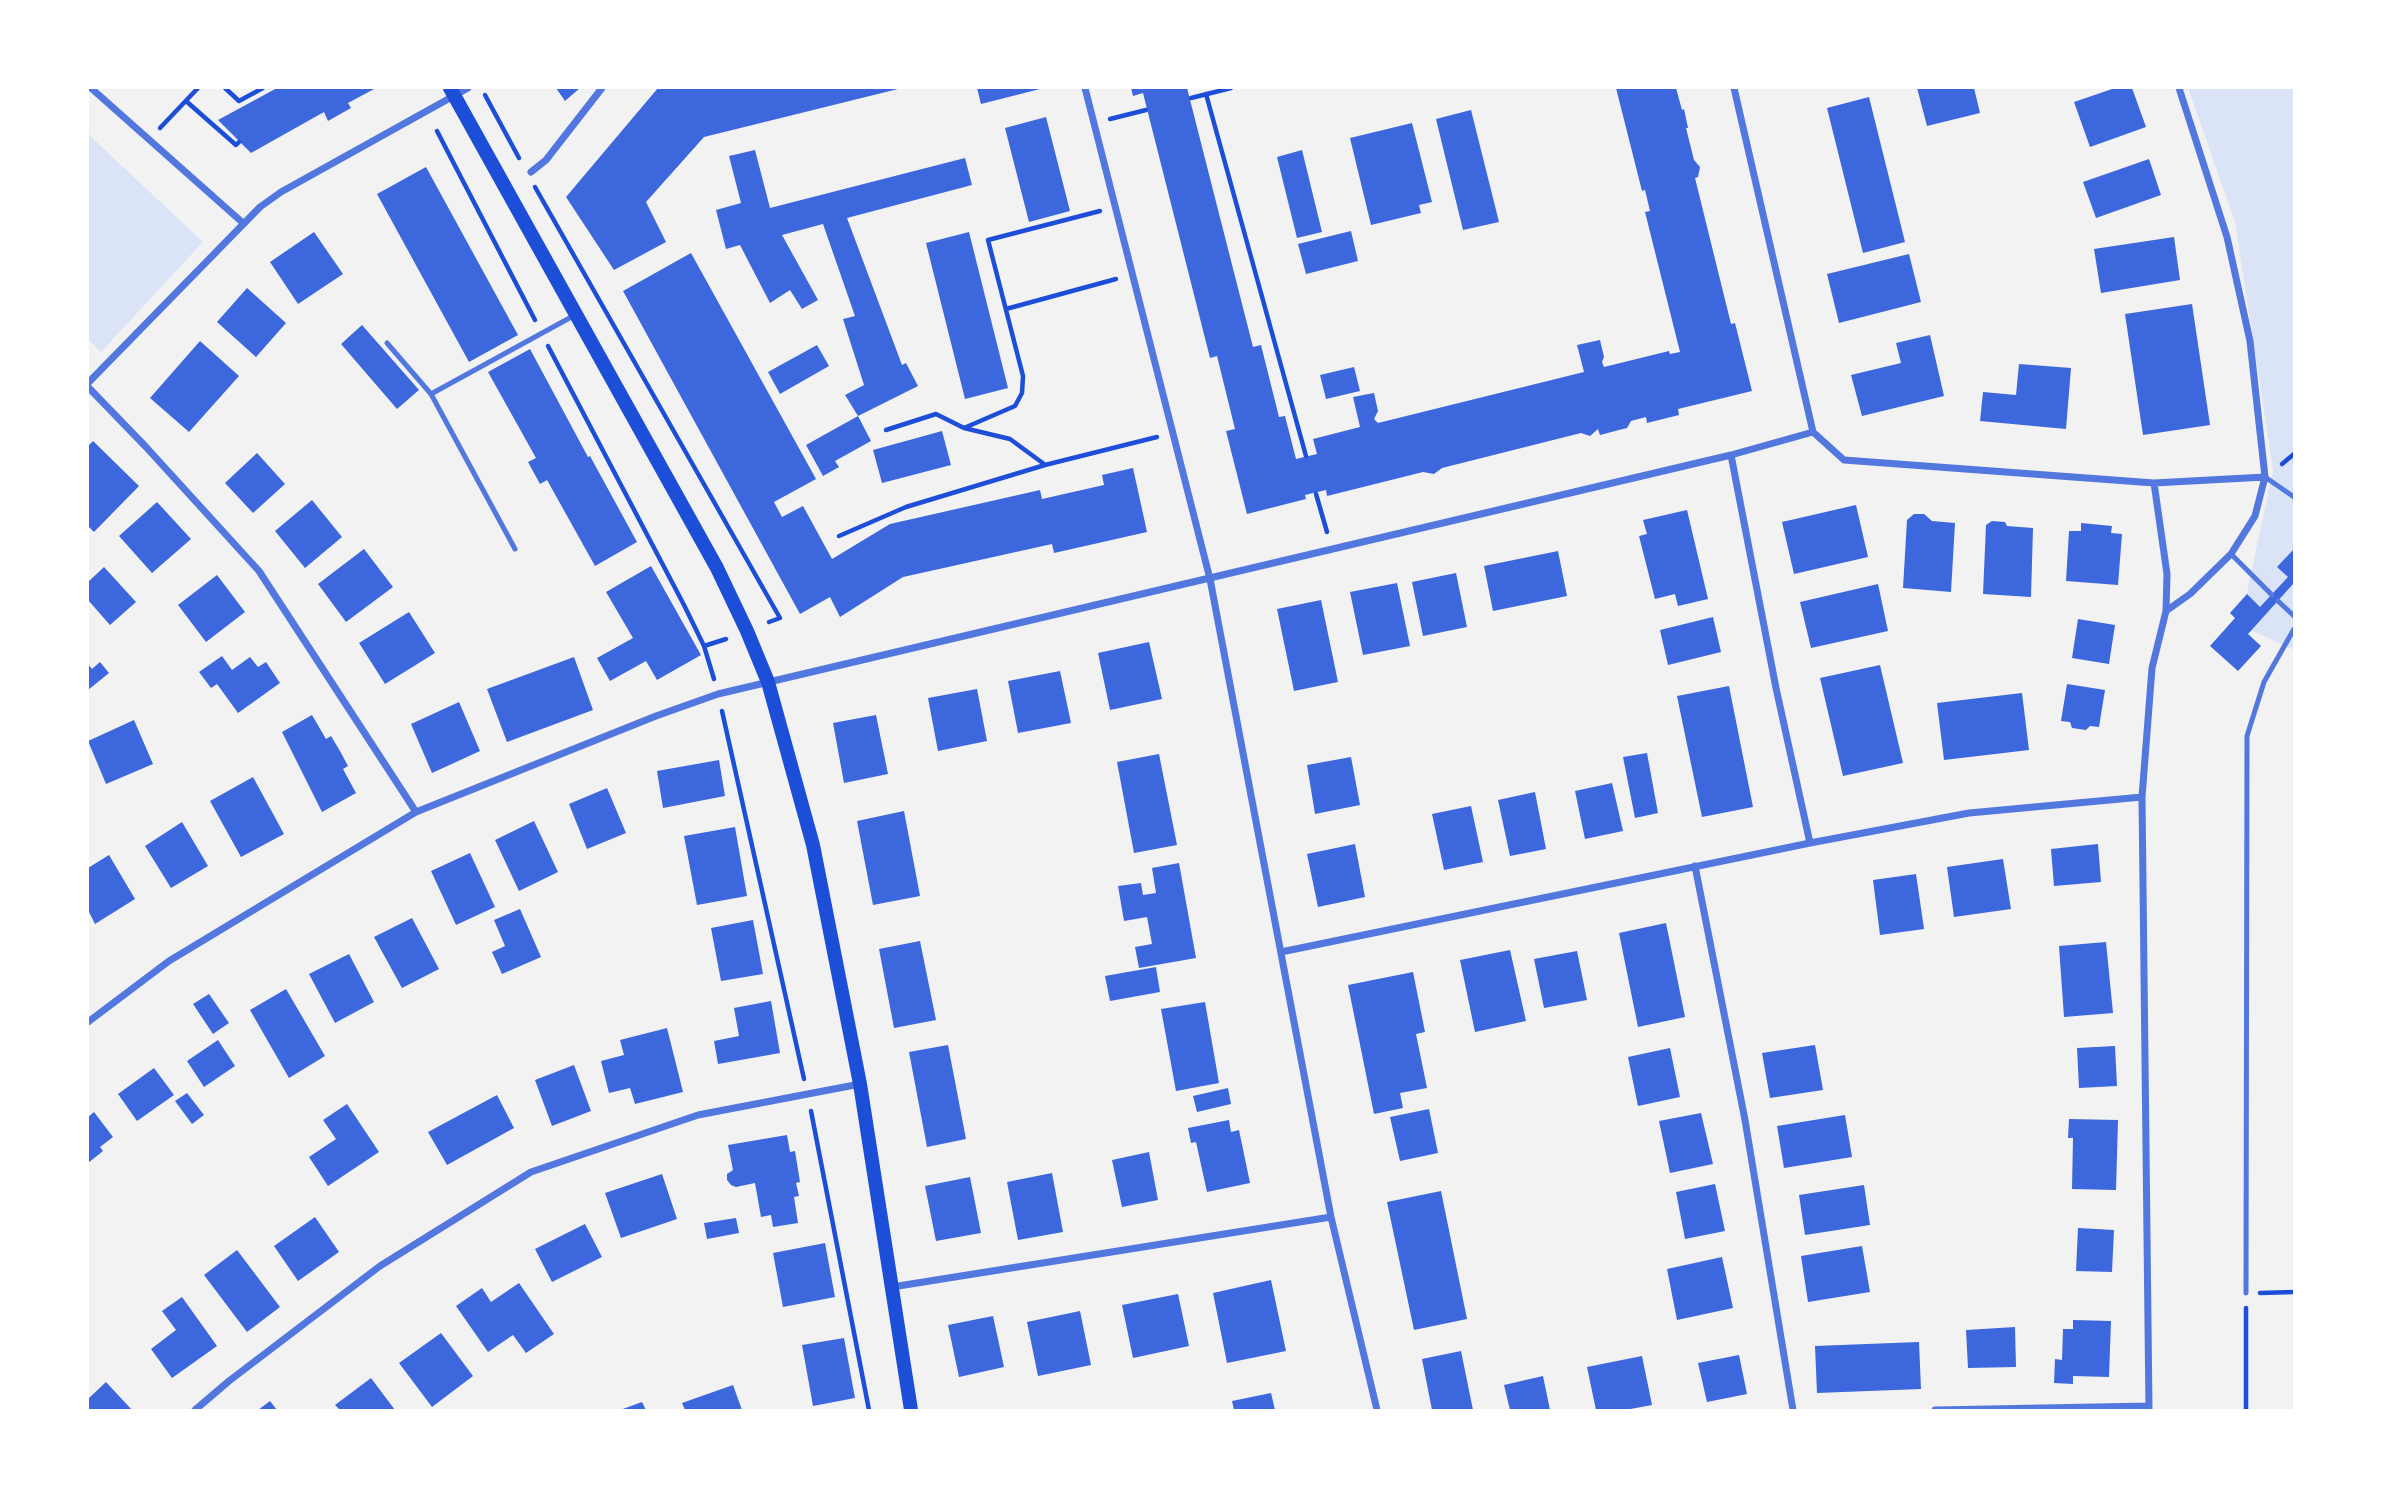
<!DOCTYPE html>
<html>
<head>
<meta charset="utf-8">
<style>
	body { margin:0 }
	#map { position:relative; width:2382px; height:1498px; overflow:hidden; background:#f2f2f2; font-family:Karla,sans-serif }
	canvas { display:block }
	.frame { position:absolute; inset:0; border:89px solid #fff; pointer-events:none }
</style>
</head>
<body>
<div id="map">
<canvas width="2382" height="1498"></canvas>
<div class="frame"></div>
</div>
<script>
const ctx = document.querySelector('canvas').getContext('2d');
ctx.lineJoin = 'round';
function fill(path, color) {
  ctx.fillStyle = color;
  ctx.fill(path, 'evenodd');
}
function toPath(rows) {
  const path = new Path2D();
  for (const r of rows) {
    path.moveTo(r[0], r[1]);
    for (let i = 2; i < r.length; i += 2) path.lineTo(r[i], r[i + 1]);
  }
  return path;
}
function stroke(path, color, width, dash) {
  ctx.strokeStyle = color;
  ctx.lineWidth = width;
  ctx.lineCap = dash ? 'butt' : 'round';
  ctx.setLineDash(dash || []);
  ctx.stroke(path);
}
const green = toPath([
	[2188,88,2294,88,2294,650,2240,625,2273,470,2235,222],
	[88,134,203,242,101,352,88,339]
]);
const building = toPath([
	[277,88,376,88,348,103,351,108,328,121,324,112,251,153,218,120],
	[556,88,580,88,565,101],
	[658,88,902,88,704,137,646,202,666,242,614,270,566,197],
	[977,88,1044,88,981,104],
	[1131,88,1187,88,1253,347,1261,345,1279,417,1285,416,1296,459,1317,454,1313,439,1360,427,1353,397,1374,393,1378,411,1374,419,1378,423,1584,372,1577,345,1600,340,1604,357,1602,362,1604,367,1669,351,1670,354,1680,352,1645,212,1650,211,1645,190,1642,191,1616,88,1676,88,1682,110,1684,109,1688,128,1686,128,1694,160,1700,167,1698,177,1695,178,1731,324,1735,323,1752,391,1678,409,1679,415,1647,423,1646,417,1631,421,1627,428,1619,430,1600,435,1598,429,1590,436,1581,433,1442,468,1434,474,1423,472,1327,496,1326,490,1305,495,1306,499,1247,514,1226,431,1235,429,1217,356,1210,358,1143,93,1133,96],
	[1917,88,1974,88,1980,113,1927,126],
	[2115,88,2132,88,2146,127,2090,147,2074,102],
	[1869,97,1905,242,1863,253,1827,108],
	[1471,110,1499,222,1463,230,1436,119],
	[1046,117,1070,211,1029,222,1005,128],
	[1412,123,1432,202,1419,205,1421,213,1371,225,1350,138],
	[755,150,770,208,965,158,972,185,847,218,902,365,906,363,918,386,858,416,845,395,864,385,843,319,855,316,823,224,782,235,818,300,802,309,790,290,770,303,740,245,726,249,716,210,741,203,729,156],
	[1302,150,1322,232,1297,238,1277,157],
	[2149,159,2161,195,2096,218,2083,182],
	[426,167,518,335,469,362,377,194],
	[1351,231,1358,261,1306,274,1298,244],
	[314,232,343,274,298,304,270,262],
	[969,232,1008,388,965,399,926,243],
	[2174,237,2180,280,2101,293,2094,249],
	[691,253,816,479,774,502,782,517,803,506,832,559,890,524,1040,490,1042,499,1104,485,1102,475,1133,468,1147,532,1054,553,1052,544,903,577,840,617,830,597,800,614,623,291],
	[1909,254,1921,302,1839,323,1827,274],
	[247,288,286,323,256,357,217,322],
	[2192,304,2210,425,2143,435,2125,314],
	[362,325,419,390,397,409,341,344],
	[1930,335,1944,396,1862,416,1851,375,1901,363,1896,343],
	[200,341,239,376,189,432,150,398],
	[817,345,829,366,780,394,768,372],
	[530,349,588,457,590,456,637,542,595,566,547,480,540,484,528,462,536,458,488,372],
	[2019,364,2071,368,2066,429,1980,421,1983,392,2016,395],
	[1354,367,1360,391,1326,399,1320,375],
	[858,416,871,441,835,461,839,467,823,476,806,445],
	[942,431,951,465,882,483,873,450],
	[93,441,139,486,94,532,88,526,88,446],
	[257,453,285,484,253,513,225,483],
	[312,500,342,537,305,568,275,531],
	[157,502,191,539,152,573,119,536],
	[1856,505,1868,557,1794,574,1782,522],
	[1687,510,1708,599,1678,606,1675,594,1655,599,1639,536,1647,534,1643,520],
	[1914,514,1924,514,1932,521,1955,523,1951,592,1903,588,1907,520],
	[1992,521,2005,522,2007,526,2033,528,2031,597,1983,594,1986,525],
	[2081,523,2112,526,2111,533,2122,534,2118,585,2066,581,2069,531,2081,531],
	[364,549,393,587,346,622,318,584],
	[2293,550,2294,586,2293,584,2248,634,2261,646,2238,671,2210,646,2235,618,2230,613,2247,594,2260,607,2288,577,2277,567],
	[1558,551,1567,596,1493,611,1484,566],
	[651,566,701,655,657,680,646,661,610,681,597,658,633,638,606,592],
	[104,567,136,602,110,625,88,600,88,582],
	[1456,573,1467,627,1423,636,1412,582],
	[217,575,245,612,206,642,178,605],
	[1397,583,1410,646,1363,655,1350,592],
	[1878,584,1888,631,1811,648,1800,602],
	[1321,600,1338,682,1294,691,1277,609],
	[409,612,435,653,385,684,359,643],
	[1713,617,1721,652,1668,665,1660,630],
	[2078,619,2115,625,2109,664,2072,658],
	[1149,642,1162,699,1110,710,1098,653],
	[222,656,232,670,250,657,258,667,266,662,280,683,238,713,217,684,211,688,199,672],
	[574,657,593,710,507,742,487,689],
	[100,662,109,673,88,690,88,664,92,669],
	[1880,665,1903,763,1843,776,1820,678],
	[1060,671,1071,723,1018,733,1008,681],
	[2067,684,2105,690,2099,727,2090,726,2086,730,2072,728,2070,722,2061,721],
	[1729,686,1753,807,1702,817,1677,696],
	[977,689,987,741,938,751,928,698],
	[2022,693,2029,750,1944,760,1937,703],
	[459,702,480,751,432,773,411,724],
	[312,715,326,739,331,736,340,751,348,766,343,769,356,793,322,812,282,732],
	[876,715,888,774,844,783,833,723],
	[134,720,153,764,106,784,88,741],
	[1647,753,1658,813,1635,818,1623,757],
	[1159,754,1177,845,1134,853,1117,762],
	[1351,757,1360,805,1315,814,1307,765],
	[719,760,725,796,663,808,657,771],
	[253,777,284,834,241,857,210,801],
	[1612,783,1623,831,1585,839,1575,791],
	[607,788,626,833,587,849,569,804],
	[1535,792,1546,849,1510,856,1498,800],
	[1471,806,1483,862,1444,870,1432,814],
	[904,811,920,896,873,905,857,821],
	[534,821,558,872,519,891,495,840],
	[182,822,208,866,171,888,145,846],
	[735,827,747,896,697,905,684,836],
	[1355,844,1365,897,1318,907,1307,854],
	[2098,844,2101,882,2054,886,2051,849],
	[470,853,495,907,456,925,431,871],
	[109,855,135,899,95,924,88,910,88,868],
	[2003,859,2011,909,1954,917,1947,867],
	[1179,863,1196,958,1139,968,1135,947,1152,944,1147,917,1124,921,1118,886,1141,883,1143,895,1156,893,1152,868],
	[1916,874,1924,929,1880,935,1873,880],
	[520,909,541,957,502,974,492,952,505,946,494,920],
	[412,918,439,969,402,988,374,937],
	[753,920,763,974,721,981,711,928],
	[1666,923,1685,1017,1638,1027,1619,933],
	[920,941,936,1020,894,1028,879,949],
	[2106,942,2113,1013,2064,1017,2059,946],
	[1510,950,1526,1021,1475,1032,1460,960],
	[1577,951,1587,1000,1544,1008,1534,959],
	[349,954,374,1002,335,1023,309,974],
	[1156,967,1160,992,1110,1001,1105,976],
	[1413,972,1425,1032,1416,1034,1427,1088,1400,1093,1403,1108,1374,1114,1348,985],
	[286,989,325,1056,289,1078,250,1010],
	[209,994,229,1023,213,1034,193,1004],
	[771,1001,780,1053,718,1064,714,1041,739,1036,734,1008],
	[1205,1002,1219,1083,1176,1091,1161,1009],
	[667,1028,683,1092,635,1104,630,1088,609,1093,601,1061,624,1055,620,1040],
	[218,1040,235,1066,204,1087,187,1061],
	[948,1045,966,1139,927,1147,909,1052],
	[1815,1045,1823,1090,1770,1098,1762,1053],
	[2115,1046,2117,1086,2079,1088,2077,1048],
	[1670,1048,1680,1097,1638,1106,1628,1057],
	[574,1065,591,1111,552,1126,535,1080],
	[154,1068,174,1095,137,1121,118,1094],
	[1228,1088,1231,1104,1197,1112,1193,1096],
	[187,1093,204,1115,192,1124,175,1101],
	[497,1095,514,1128,447,1165,428,1132],
	[347,1104,379,1152,328,1186,309,1157,336,1139,323,1120],
	[1429,1109,1438,1153,1400,1161,1390,1117],
	[94,1112,113,1137,100,1147,103,1151,88,1163,88,1117],
	[1701,1113,1713,1164,1670,1173,1659,1121],
	[1845,1115,1852,1157,1784,1168,1777,1126],
	[2069,1119,2118,1120,2116,1190,2072,1189,2073,1138,2068,1138],
	[1229,1120,1231,1132,1239,1130,1250,1183,1207,1192,1196,1142,1191,1143,1188,1128],
	[787,1135,790,1152,795,1151,800,1182,796,1183,799,1196,794,1197,798,1223,773,1227,771,1215,761,1217,755,1183,736,1187,731,1185,727,1180,727,1174,733,1170,728,1145],
	[1149,1152,1158,1200,1122,1207,1112,1160],
	[1052,1173,1063,1232,1018,1240,1007,1182],
	[662,1174,677,1219,621,1238,605,1193],
	[970,1177,981,1233,936,1241,925,1186],
	[1715,1184,1725,1231,1685,1239,1676,1192],
	[1864,1185,1870,1225,1805,1235,1799,1195],
	[1441,1191,1467,1319,1414,1330,1387,1202],
	[315,1217,339,1252,298,1281,274,1246],
	[736,1218,739,1233,707,1239,704,1223],
	[585,1224,602,1257,552,1282,535,1249],
	[2078,1228,2114,1230,2112,1272,2076,1271],
	[825,1243,835,1297,783,1307,773,1253],
	[1862,1246,1870,1292,1808,1302,1801,1256],
	[237,1250,280,1307,247,1332,204,1275],
	[1722,1257,1733,1308,1677,1320,1667,1269],
	[1271,1280,1286,1351,1227,1363,1213,1293],
	[519,1283,554,1334,526,1353,513,1335,488,1352,456,1306,482,1288,491,1302],
	[1178,1294,1189,1346,1133,1358,1122,1305],
	[182,1297,217,1346,172,1378,151,1349,176,1330,162,1311],
	[1080,1311,1091,1365,1038,1376,1027,1322],
	[993,1316,1004,1367,959,1377,948,1325],
	[2073,1320,2111,1321,2109,1377,2073,1376,2073,1384,2054,1383,2055,1359,2062,1360,2063,1329,2073,1329],
	[2015,1327,2016,1367,1968,1368,1966,1330],
	[441,1333,473,1376,432,1407,399,1363],
	[844,1338,855,1398,813,1406,802,1345],
	[1919,1342,1921,1389,1817,1393,1815,1346],
	[1461,1351,1473,1410,1432,1410,1422,1359],
	[1739,1355,1747,1394,1707,1402,1698,1363],
	[1642,1356,1652,1405,1625,1410,1596,1410,1587,1367],
	[1543,1376,1550,1410,1510,1410,1504,1385],
	[371,1378,395,1410,340,1410,335,1405],
	[106,1382,132,1410,88,1410,88,1399],
	[733,1385,742,1410,685,1410,682,1403],
	[1271,1393,1275,1410,1234,1410,1232,1401],
	[270,1401,277,1410,258,1410],
	[642,1402,646,1410,620,1410]
]);
const path = toPath([
	[225,88,239,101,263,88],
	[1206,94,1306,456],
	[485,95,519,158],
	[1191,98,1231,88],
	[186,101,236,145,239,142],
	[1110,119,1146,110],
	[160,128,198,88],
	[437,131,535,320],
	[535,187,780,618,769,622],
	[1006,309,1116,279],
	[548,346,684,605,704,646,714,679],
	[964,428,1015,406,1022,393,1023,376,988,240,1100,211],
	[886,430,936,414,964,428,1010,439,1044,464],
	[2282,464,2294,454],
	[1316,494,1327,532],
	[839,536,906,507,1045,465,1157,437],
	[704,646,726,639],
	[722,711,804,1079],
	[811,1111,869,1410],
	[2260,1293,2294,1292],
	[2246,1410,2246,1308]
]);
const service = toPath([
	[387,343,431,394],
	[2265,477,2294,497],
	[515,549,431,394,575,315],
	[2231,554,2272,595],
	[2278,601,2294,616],
	[2246,1293,2247,736,2264,682,2294,629]
]);
const minor = toPath([
	[91,88,243,223],
	[1085,88,1210,579,1331,1217,1377,1410],
	[1734,88,1813,432],
	[531,172,546,160,602,88],
	[88,383,260,207,281,192,468,88],
	[88,387,146,447,259,571,416,812],
	[1731,455,1776,688,1810,843],
	[2166,611,2190,594,2231,554,2255,516,2265,477,2250,341,2227,237,2179,88],
	[1695,866,1745,1120,1793,1410],
	[1281,952,1810,843,1969,813,2142,797],
	[88,1022,169,961,416,812,656,716,718,694,1731,455,1813,432,1844,460,2154,483,2265,477],
	[892,1287,1331,1217],
	[195,1410,229,1381,380,1266,531,1172,698,1115,860,1084],
	[1935,1410,2149,1406],
	[2149,1410,2142,797,2152,668,2166,611,2167,574,2154,483]
]);
const secondary = toPath([
	[450,88,717,568,747,631,768,682,813,845,860,1084,911,1410]
]);
fill(green, '#dbe4f7');
fill(building, '#3d67dc');
stroke(path, '#1d4ed8', 4.5);
stroke(service, '#5277de', 5);
stroke(minor, '#5277de', 7);
stroke(secondary, '#1d4ed8', 14);
</script>
</body>
</html>
